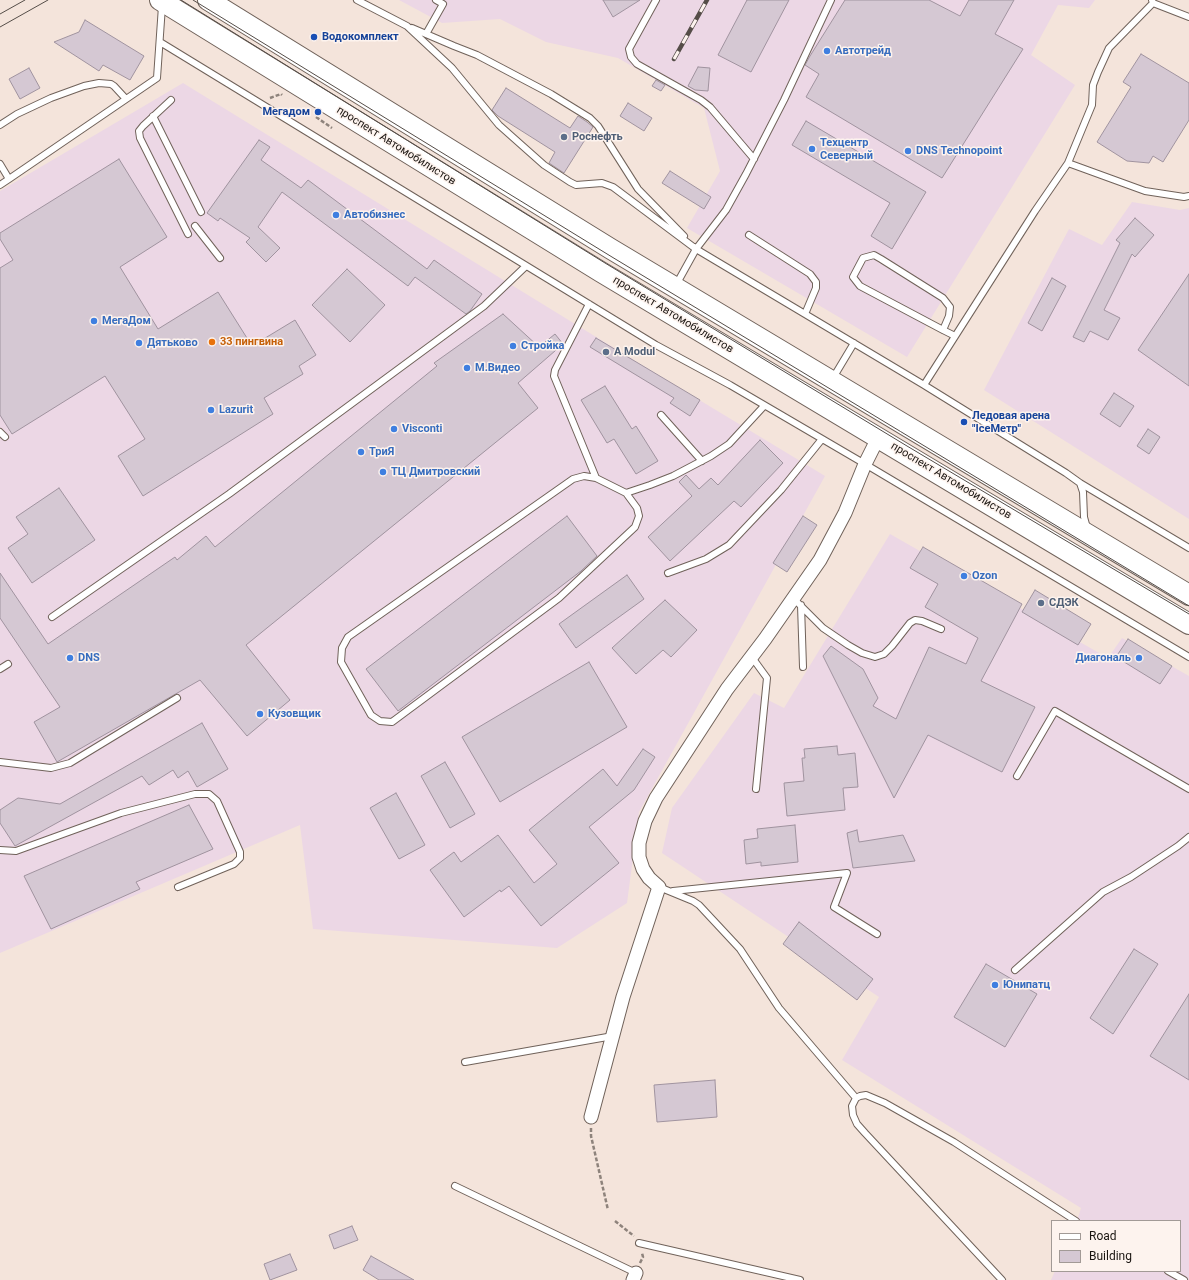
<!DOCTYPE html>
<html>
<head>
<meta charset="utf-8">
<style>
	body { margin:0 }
	#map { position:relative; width:1189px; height:1280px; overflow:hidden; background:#f4e4db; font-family:Roboto,sans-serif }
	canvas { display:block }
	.legend { position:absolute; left:1051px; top:1220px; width:130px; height:52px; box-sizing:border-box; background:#fdf3ee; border:1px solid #a29a96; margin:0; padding:5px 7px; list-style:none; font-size:12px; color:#1a1511 }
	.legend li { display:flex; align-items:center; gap:8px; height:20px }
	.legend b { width:20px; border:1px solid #a29a96 }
</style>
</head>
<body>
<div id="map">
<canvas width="1189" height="1280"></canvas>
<ul class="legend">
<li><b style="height:5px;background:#fff"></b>Road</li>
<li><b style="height:11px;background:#d5c8d3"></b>Building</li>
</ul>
</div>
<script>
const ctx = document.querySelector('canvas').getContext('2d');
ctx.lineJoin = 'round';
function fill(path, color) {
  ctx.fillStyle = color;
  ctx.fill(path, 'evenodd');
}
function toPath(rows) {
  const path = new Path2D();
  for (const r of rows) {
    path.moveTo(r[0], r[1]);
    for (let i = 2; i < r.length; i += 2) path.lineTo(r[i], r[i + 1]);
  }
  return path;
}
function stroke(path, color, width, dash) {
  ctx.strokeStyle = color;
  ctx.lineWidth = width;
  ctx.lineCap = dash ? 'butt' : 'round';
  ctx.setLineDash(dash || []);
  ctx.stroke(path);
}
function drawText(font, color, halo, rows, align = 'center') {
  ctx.font = font + ' Roboto,sans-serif';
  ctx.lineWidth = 3;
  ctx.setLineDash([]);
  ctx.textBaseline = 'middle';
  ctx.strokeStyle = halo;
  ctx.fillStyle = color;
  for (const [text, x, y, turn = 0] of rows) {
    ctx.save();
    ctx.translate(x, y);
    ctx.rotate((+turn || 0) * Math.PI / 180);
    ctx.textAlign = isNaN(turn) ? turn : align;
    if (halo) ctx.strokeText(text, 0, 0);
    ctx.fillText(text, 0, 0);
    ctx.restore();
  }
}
const commercial = toPath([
	[399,0,1095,0,1089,8,1058,5,1031,55,1075,85,907,357,687,228,720,171,704,108,618,58,546,42,500,19,442,23],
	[183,83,658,375,825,476,639,812,627,903,557,948,313,929,300,825,0,953,0,191],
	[1132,202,1180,210,1189,208,1189,519,984,390,1069,229,1102,245],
	[890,534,1108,658,1122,638,1189,676,1189,1280,1051,1280,1055,1271,1180,1271,1180,1221,1077,1221,1081,1208,842,1060,879,997,662,853,672,808,754,693,784,708]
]);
const building = toPath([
	[603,0,640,0,613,17,603,0],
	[747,0,789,0,751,72,718,55,747,0],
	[845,0,929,0,960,16,969,0,1014,0,995,34,1023,49,942,178,806,97,819,74,805,65,810,56,845,0],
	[85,20,144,56,130,80,103,65,99,71,54,42,79,32,85,20],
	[1141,54,1189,83,1189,120,1163,162,1153,156,1149,163,1127,161,1097,142,1131,87,1123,82,1141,54],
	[698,67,710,68,708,91,695,90,688,86,698,67],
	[29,68,40,88,20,99,9,79,29,68],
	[656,80,665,85,661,91,652,86,656,80],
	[506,88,570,128,578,116,587,122,593,127,564,173,549,163,555,152,498,116,492,110,506,88],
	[628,103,652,118,644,131,620,116,628,103],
	[806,121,926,192,892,249,871,236,890,203,792,145,806,121],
	[259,140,270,147,261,160,301,188,308,180,427,269,434,260,482,294,470,311,466,314,415,277,408,286,282,192,258,227,280,248,266,262,246,242,250,238,220,218,218,221,207,213,259,140],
	[119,159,167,237,120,267,158,329,218,292,252,346,295,320,316,355,299,366,303,374,264,398,273,414,143,496,118,456,145,439,105,376,12,434,0,415,0,268,13,260,0,239,0,233,119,159],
	[670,171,711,197,704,209,662,183,670,171],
	[1135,218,1154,235,1135,257,1132,254,1104,310,1120,318,1108,340,1090,331,1084,342,1073,337,1120,243,1116,240,1135,218],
	[347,269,385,305,350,342,312,305,347,269],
	[1189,274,1189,386,1138,350,1189,274],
	[1052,278,1066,286,1042,331,1028,323,1052,278],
	[503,314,539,347,555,334,563,344,518,383,538,408,246,645,290,700,247,736,200,680,57,762,34,722,60,707,0,618,0,573,48,644,175,557,177,560,206,536,215,547,437,366,434,363,503,314],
	[596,338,700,400,690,416,670,403,674,398,590,347,596,338],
	[605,386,632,429,636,426,658,461,636,474,614,439,607,443,581,400,605,386],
	[1114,393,1134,406,1120,427,1100,414,1114,393],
	[1148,429,1160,437,1149,454,1137,446,1148,429],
	[760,440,783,463,741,507,734,501,670,561,648,537,692,496,679,482,686,475,699,489,711,478,718,485,760,440],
	[59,488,95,540,32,583,8,548,28,534,16,517,59,488],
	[567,516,597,556,581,571,398,711,366,669,567,516],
	[803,516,817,525,787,572,773,563,803,516],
	[923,547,1022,604,981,681,1035,707,1002,772,928,735,894,798,823,656,831,646,863,669,878,698,873,706,896,719,929,647,966,664,978,638,925,607,938,584,910,568,923,547],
	[627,575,644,599,576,648,559,624,627,575],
	[1035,590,1091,624,1078,645,1022,612,1035,590],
	[665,600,697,630,671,657,663,650,636,674,612,648,665,600],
	[1128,639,1172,666,1160,684,1116,657,1128,639],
	[589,662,627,727,500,802,462,737,589,662],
	[202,723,228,769,197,787,188,771,178,778,173,770,149,785,142,776,15,846,0,823,0,810,18,798,60,804,202,723],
	[837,746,838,755,855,753,858,787,843,788,845,810,787,816,784,783,804,781,802,758,805,758,804,749,837,746],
	[643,749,655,757,634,790,589,827,619,863,541,926,509,886,501,892,500,890,464,917,430,870,454,852,461,862,498,835,534,883,557,864,529,830,603,769,617,786,643,749],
	[445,762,475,814,450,828,421,776,445,762],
	[396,793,425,845,399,859,370,808,396,793],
	[189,805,213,849,136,882,140,889,51,929,24,876,189,805],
	[795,825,798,862,761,866,761,862,746,864,744,840,758,838,757,829,795,825],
	[857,830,859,842,903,835,915,861,853,868,847,833,857,830],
	[799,922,873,979,857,1000,783,944,799,922],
	[1134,949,1158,964,1113,1034,1090,1018,1134,949],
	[986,964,1037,994,1005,1047,954,1017,986,964],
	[1189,994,1189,1080,1150,1056,1189,994],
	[715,1080,717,1117,657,1122,654,1085,715,1080],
	[352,1226,358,1240,334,1249,329,1235,352,1226],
	[290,1254,297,1270,270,1280,264,1264,290,1254],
	[371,1256,414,1280,379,1280,363,1270,371,1256]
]);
const path = toPath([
	[270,98,281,94,282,95],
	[316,117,332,128],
	[591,1128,591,1136,608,1210],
	[615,1221,634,1236],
	[640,1263,643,1257,642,1253]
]);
const service = toPath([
	[357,0,407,26,452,68,499,125,544,165,570,182,576,185,602,183,613,187,696,249,924,385,1035,211,1068,163,1092,105,1093,85,1098,72,1109,48,1153,3,1152,0],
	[656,0,629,49,631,57,637,64,701,100,710,107,754,159],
	[1153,3,1189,17],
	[412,28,454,46,477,55,551,94,590,118,598,126,638,189,684,236],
	[426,34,443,4,436,0],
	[160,42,656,345,730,385,865,464,1189,657],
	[171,100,143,126,139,131,140,138,188,234],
	[153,116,201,212],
	[0,125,17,114,51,98,84,86,99,83,111,84,114,86,126,99],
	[1068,163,1145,191,1184,197,1189,196],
	[0,164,9,179,157,78,162,6],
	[0,185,9,179],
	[195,226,220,258],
	[749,235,810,274,816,282,816,288,805,314],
	[696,249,726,210,746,174,784,100,831,0],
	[676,285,696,249,694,247],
	[589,304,555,370,554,376,596,478],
	[943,330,949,316,950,307,943,298,881,259,874,255,863,258,853,277,860,286,943,330,955,336],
	[833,378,854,343],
	[924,385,1066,473,1080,483,1083,492,1084,517,1087,528],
	[661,415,702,461],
	[0,432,5,437],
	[1080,483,1189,548],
	[626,493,637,508,639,516,635,527,559,598,392,722,380,721,371,715,341,662,342,648,348,637,573,479,584,476,596,478,626,493,650,485,673,476,711,456,729,444,764,406],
	[668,573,706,559,729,545,781,490,822,439],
	[793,598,823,628,848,645,862,653,875,657,884,654,892,646,910,623,915,620,922,621,941,629],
	[801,605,803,667],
	[52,617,229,494,484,306,526,266],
	[751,656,767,678,756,789],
	[0,669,8,664],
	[0,762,51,768,70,763,177,698],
	[1017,776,1055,711,1189,789],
	[0,850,16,851,121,813,195,794,209,794,217,801,240,852,240,858,234,864,178,887],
	[659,887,693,901,699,905,740,949,779,1008,856,1098,860,1096,866,1095,885,1103,954,1142,1076,1221],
	[673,891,847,873,834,907,877,934],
	[1015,970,1103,892,1131,877,1178,846,1189,837],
	[465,1062,613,1036],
	[856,1098,852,1106,853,1115,857,1124,865,1133,1002,1280],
	[455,1186,636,1273],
	[639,1243,800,1280],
	[1168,1271,1184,1280]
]);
const minor = toPath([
	[591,1117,623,997,659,887,649,878,643,869,639,857,639,843,645,821,656,798,727,689,765,639,820,560,845,513,865,464,878,438],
	[633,1280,636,1273]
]);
const primary = toPath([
	[160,0,601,272,1189,624],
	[208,0,611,249,1189,595]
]);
const tram = toPath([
	[181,0,605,263,907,446,1189,614],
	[193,0,612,257,1189,606],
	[0,14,25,0],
	[0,27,48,0]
]);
const rail = toPath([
	[674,59,707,0]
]);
const markers = [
	[314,37,4,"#1a4fb4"],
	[827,51,4,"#3f7fe0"],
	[318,112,4,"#1a4fb4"],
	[564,137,4,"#5c6f8a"],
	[812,149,4,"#3f7fe0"],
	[908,151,4,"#3f7fe0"],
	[336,215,4,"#3f7fe0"],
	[94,321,4,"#3f7fe0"],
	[212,342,4,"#e8710a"],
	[139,343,4,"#3f7fe0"],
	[513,346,4,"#3f7fe0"],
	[606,352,4,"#5c6f8a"],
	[467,368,4,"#3f7fe0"],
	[211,410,4,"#3f7fe0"],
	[964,422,4,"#1a4fb4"],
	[394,429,4,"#3f7fe0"],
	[361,452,4,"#3f7fe0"],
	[383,472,4,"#3f7fe0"],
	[964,576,4,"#3f7fe0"],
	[1041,603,4,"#5c6f8a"],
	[70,658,4,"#3f7fe0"],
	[1139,658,4,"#3f7fe0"],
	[260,714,4,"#3f7fe0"],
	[995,985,4,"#3f7fe0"]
];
const transitNames = [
	["Водокомплект",322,37],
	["Мегадом",310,112,"right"],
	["Ледовая арена",972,416],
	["\"IceМетр\"",972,429]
];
const shopNames = [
	["Автотрейд",835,51],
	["Техцентр",820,143],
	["Северный",820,156],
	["DNS Technopoint",916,151],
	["Автобизнес",344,215],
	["МегаДом",102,321],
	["Дятьково",147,343],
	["Стройка",521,346],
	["М.Видео",475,368],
	["Lazurit",219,410],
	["Visconti",402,429],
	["ТриЯ",369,452],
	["ТЦ Дмитровский",391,472],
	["Ozon",972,576],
	["DNS",78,658],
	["Диагональ",1131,658,"right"],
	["Кузовщик",268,714],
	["Юнипатц",1003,985]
];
const serviceNames = [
	["Роснефть",572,137],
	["A Modul",614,352],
	["СДЭК",1049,603]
];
const streetNames = [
	["проспект Автомобилистов",396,146,32],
	["проспект Автомобилистов",673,315,31],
	["проспект Автомобилистов",951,481,31]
];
const foodNames = [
	["33 пингвина",220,342]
];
fill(commercial, '#ecd7e5');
fill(building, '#d5c8d3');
stroke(building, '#a0939f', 1);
stroke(service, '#70625a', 8);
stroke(minor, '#70625a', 15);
stroke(primary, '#70625a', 22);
stroke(path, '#8e837c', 2.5, [4, 2]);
stroke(service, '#fff', 6);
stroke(minor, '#fff', 13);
stroke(primary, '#fff', 20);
stroke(tram, '#554d48', 1);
stroke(rail, '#554d48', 4.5);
stroke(rail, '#fdf3ee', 3, [9]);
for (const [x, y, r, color] of markers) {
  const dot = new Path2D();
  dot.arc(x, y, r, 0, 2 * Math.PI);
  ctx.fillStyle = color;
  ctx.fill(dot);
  stroke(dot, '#fdf3ee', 1.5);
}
drawText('bold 11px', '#164399', '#fdf3ee', transitNames, 'left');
drawText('bold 11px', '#366cbe', '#fdf3ee', shopNames, 'left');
drawText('bold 11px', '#4e5e75', '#fdf3ee', serviceNames, 'left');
drawText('11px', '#1a1511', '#fdf3ee', streetNames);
drawText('bold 11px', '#c56008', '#fdf3ee', foodNames, 'left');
</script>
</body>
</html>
